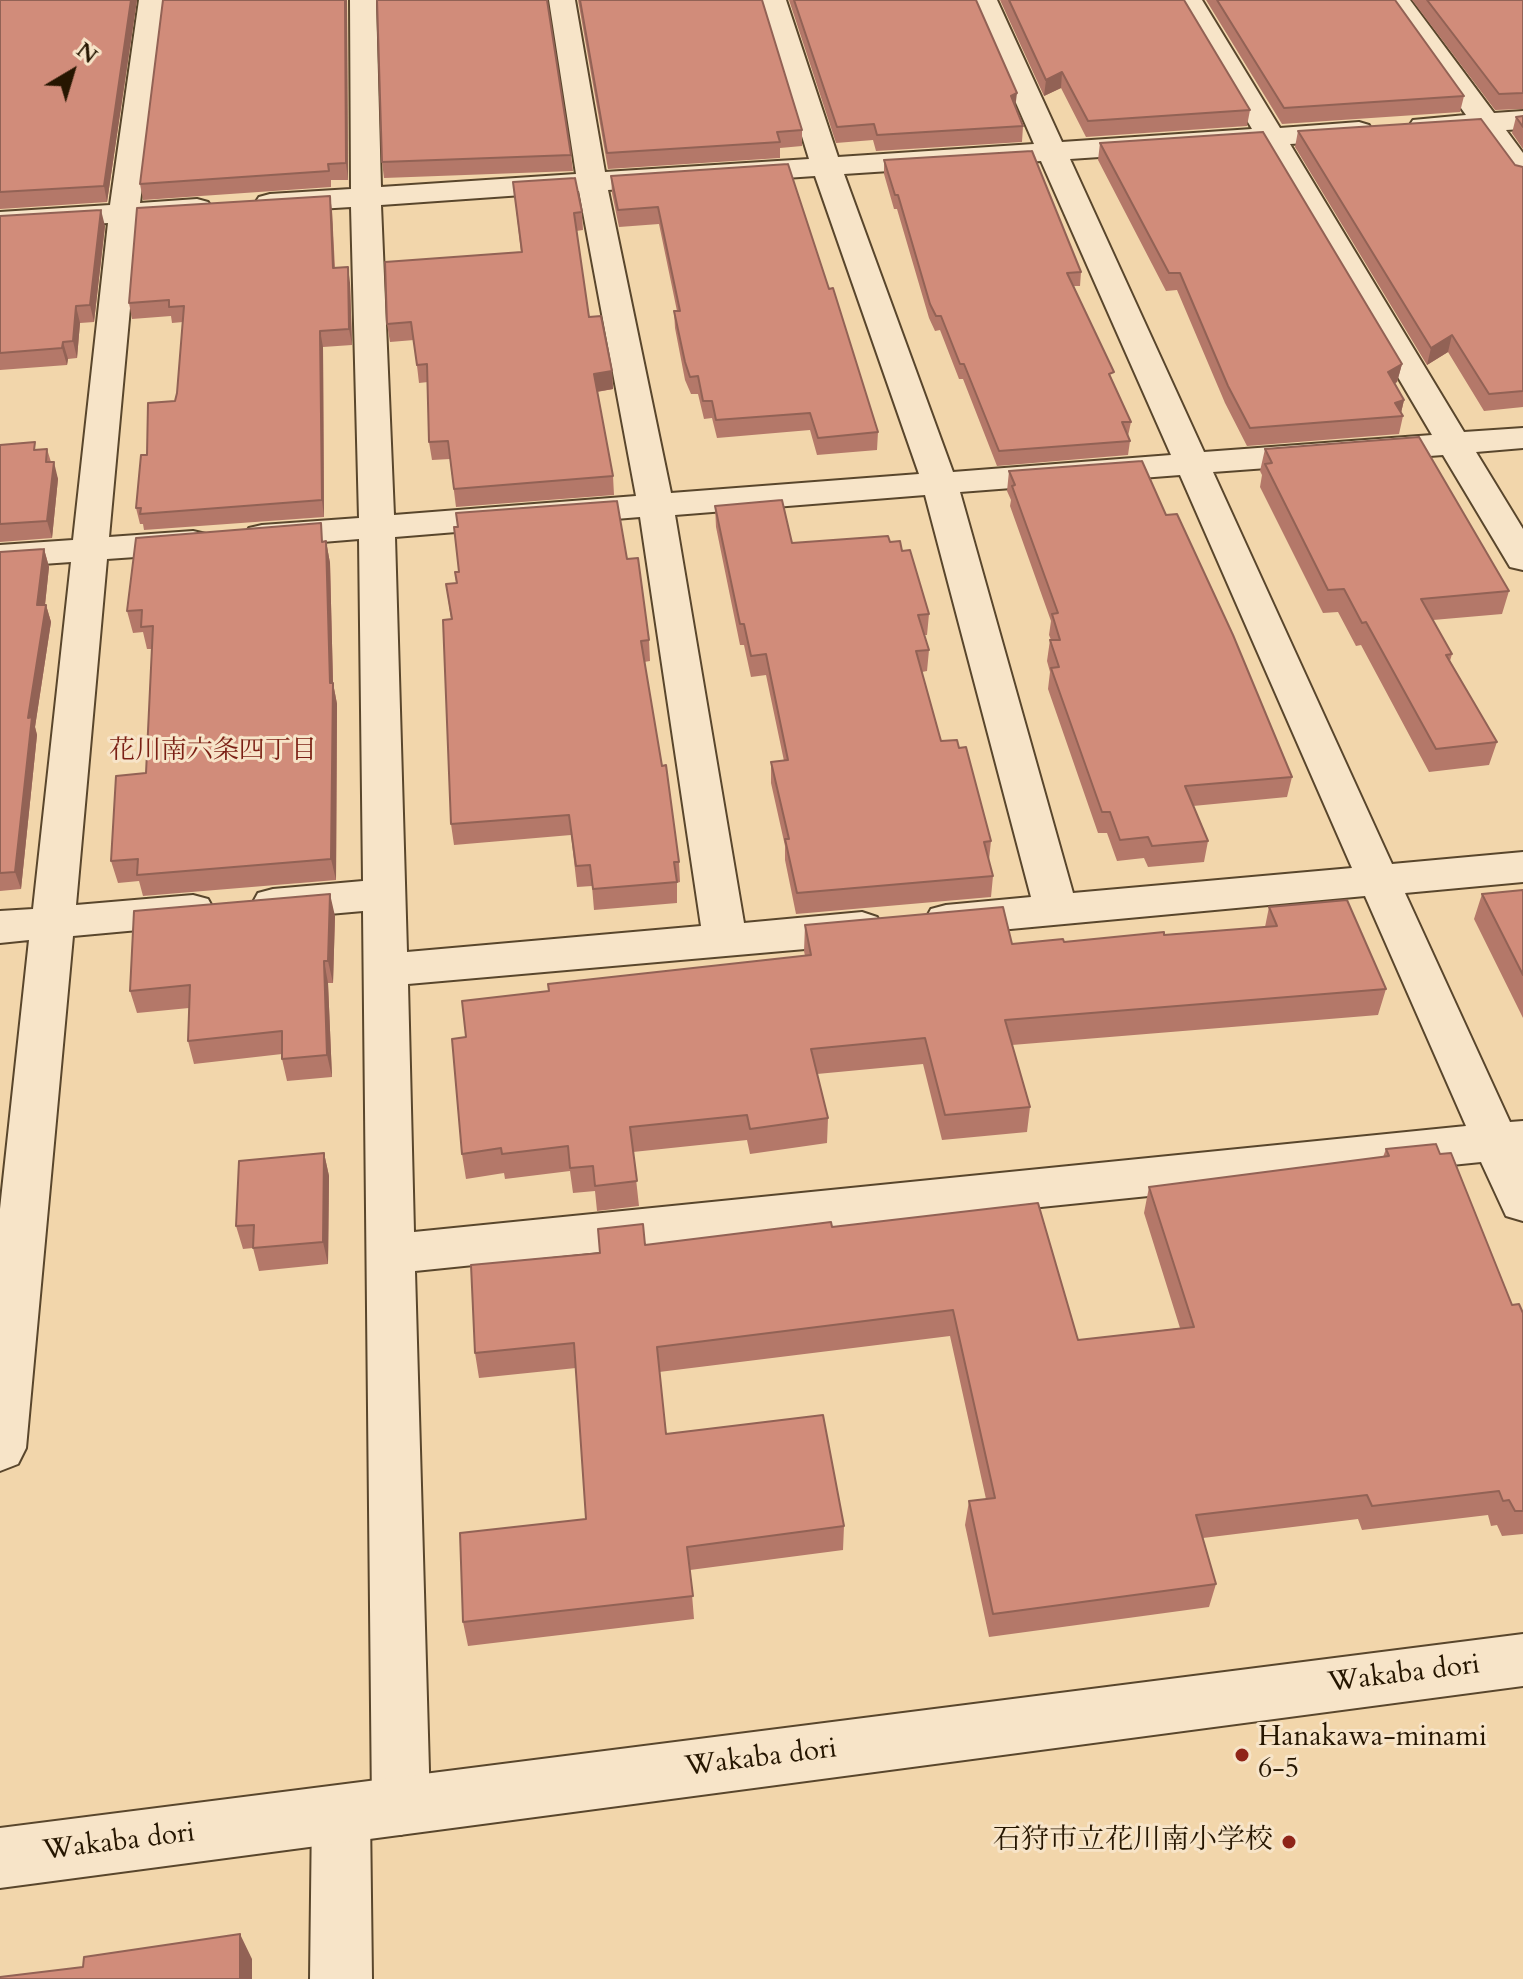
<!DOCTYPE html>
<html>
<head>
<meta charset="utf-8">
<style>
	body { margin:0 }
	#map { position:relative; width:1523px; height:1979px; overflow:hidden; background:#f2d6ab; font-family:Cardo,serif }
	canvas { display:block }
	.north { position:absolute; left:32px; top:32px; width:80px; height:80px; -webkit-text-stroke:6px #f7e4c8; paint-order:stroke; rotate:38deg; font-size:22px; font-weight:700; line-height:32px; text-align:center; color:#261601 }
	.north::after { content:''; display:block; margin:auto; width:28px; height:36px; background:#261601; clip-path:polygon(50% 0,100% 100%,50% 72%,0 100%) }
</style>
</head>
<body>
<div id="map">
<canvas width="1523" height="1979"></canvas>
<div class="north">N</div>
</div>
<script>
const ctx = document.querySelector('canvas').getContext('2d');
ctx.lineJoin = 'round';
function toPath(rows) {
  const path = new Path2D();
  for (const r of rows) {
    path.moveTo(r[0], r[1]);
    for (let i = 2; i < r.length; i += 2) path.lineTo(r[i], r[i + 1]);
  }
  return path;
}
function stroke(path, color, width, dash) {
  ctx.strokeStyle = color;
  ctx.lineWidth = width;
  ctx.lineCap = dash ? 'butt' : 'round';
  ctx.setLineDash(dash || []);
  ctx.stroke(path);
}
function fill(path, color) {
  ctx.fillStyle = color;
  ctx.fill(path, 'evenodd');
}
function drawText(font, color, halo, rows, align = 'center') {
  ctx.font = font + ' Cardo,"Noto Serif JP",serif';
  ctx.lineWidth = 6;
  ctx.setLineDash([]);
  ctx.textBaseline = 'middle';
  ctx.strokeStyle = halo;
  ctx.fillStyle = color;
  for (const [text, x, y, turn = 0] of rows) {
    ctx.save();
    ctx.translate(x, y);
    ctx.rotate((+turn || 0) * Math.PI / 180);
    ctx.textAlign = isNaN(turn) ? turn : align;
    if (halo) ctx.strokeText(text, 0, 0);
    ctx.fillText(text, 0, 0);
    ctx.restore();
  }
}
const minor = toPath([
	[139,0,165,0,140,203,197,199,208,202,212,208,208,214,197,217,138,221,109,537,193,531,206,534,211,542,206,550,193,553,107,559,76,905,193,895,208,899,214,910,208,921,193,925,73,936,26,1448,18,1464,0,1471,0,1209,29,940,0,943,0,911,33,909,71,562,0,567,0,545,73,540,108,223,0,230,0,212,110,205,139,0],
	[350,0,376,0,381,187,576,174,549,0,575,0,605,172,809,159,760,0,786,0,838,157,1034,144,971,0,997,0,1062,142,1252,129,1176,0,1202,0,1280,128,1359,122,1369,125,1373,131,1369,137,1359,140,1290,144,1464,432,1523,428,1523,448,1476,452,1523,529,1523,570,1510,567,1443,455,1213,472,1392,864,1523,852,1523,882,1405,893,1510,1122,1523,1121,1523,1221,1506,1216,1481,1162,415,1271,430,1806,422,1826,401,1835,380,1826,372,1806,363,911,273,919,258,915,252,904,258,893,273,889,363,881,359,539,262,547,249,544,244,536,249,528,262,525,359,518,351,207,270,212,259,209,255,203,259,197,270,194,351,189,350,0],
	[1262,146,1432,435,1204,452,1070,159,1262,146],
	[1041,161,1171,455,953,472,844,174,1041,161],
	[815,176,919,474,671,493,608,190,815,176],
	[579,191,636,496,394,515,381,205,579,191],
	[1180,475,1352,868,1073,893,960,492,1180,475],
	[925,495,1031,897,946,905,931,909,925,920,931,931,946,935,1365,896,1466,1126,414,1232,408,984,862,944,877,939,883,928,877,917,862,912,744,923,675,515,925,495],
	[640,517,701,926,407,952,395,537,640,517],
	[1384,0,1410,0,1494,113,1523,111,1523,129,1506,130,1523,153,1523,182,1513,179,1478,131,1423,135,1413,132,1409,126,1413,120,1466,115,1384,0],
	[341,1785,362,1793,370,1814,372,1979,310,1979,312,1814,320,1793,341,1785]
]);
const tertiary = toPath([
	[1523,1634,1523,1686,0,1888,0,1828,1523,1634]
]);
const wall = toPath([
	[0,0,137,0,107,202,0,209],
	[163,0,347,0,348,180,331,180,331,187,143,200,140,184],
	[578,0,762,0,802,130,802,146,780,148,780,158,608,169],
	[789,0,976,0,1023,126,1022,142,876,151,873,140,836,143],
	[1000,0,1184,0,1250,110,1247,126,1086,137,1061,88,1044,96],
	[1206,0,1395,0,1464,96,1460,112,1282,124],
	[1412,0,1523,0,1523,109,1495,110],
	[1523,116,1523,149,1512,133,1516,117],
	[1298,131,1523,167,1523,407,1484,411,1448,352,1427,365,1295,147],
	[1100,143,1402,364,1397,382,1395,383,1404,400,1401,413,1403,416,1399,434,1247,446,1225,403,1177,290,1166,291,1098,160],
	[571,155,573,171,384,178,382,162],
	[884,160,1081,272,1080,286,1074,286,1113,382,1131,422,1128,436,1130,441,1128,455,997,466,963,379,959,379,940,330,935,331,929,318,897,209,894,209,884,174],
	[611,176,829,289,878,432,877,450,817,455,810,430,717,438,712,418,704,419,698,394,691,394,685,380,675,328,674,311,677,311,659,224,619,227,612,193],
	[513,182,582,212,583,230,576,231,589,317,612,371,613,389,597,392,613,476,614,495,456,507,450,459,432,460,429,442,428,382,419,383,414,340,390,342,387,324,521,252],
	[332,211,335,268,350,283,352,345,323,347,324,517,144,530,143,524,140,524,136,508,147,455,175,401,177,393,183,322,172,323,171,316,132,319,129,303],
	[0,216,105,226,94,322,80,323,77,358,68,359,67,365,0,370],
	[0,445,37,450,47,449,51,462,58,479,52,538,0,542],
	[1265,449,1509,591,1502,614,1433,620,1452,654,1450,661,1497,742,1489,765,1429,772,1361,645,1356,646,1338,612,1323,613,1260,487,1262,475,1260,471],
	[1009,471,1166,515,1292,777,1287,797,1193,806,1208,841,1204,862,1148,867,1144,858,1117,861,1107,833,1098,833,1048,689,1050,672,1047,661,1050,640,1051,640,1049,635,1051,621,1010,506,1011,500,1007,491],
	[715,506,792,543,890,542,902,551,929,614,927,635,924,635,929,650,927,671,922,672,941,741,959,748,991,841,989,860,993,876,991,897,796,914,785,860,785,846,771,783,771,762,784,761,766,675,751,677,744,645,740,645,716,527],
	[324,541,326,541,330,563,333,683,337,704,336,880,143,896,139,881,118,883,111,861,146,773,152,649,147,649,143,632,133,633,127,611],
	[44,549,49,567,45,605,46,605,51,622,35,727,37,735,21,889,0,891,0,552],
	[627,559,649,640,650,661,644,662,679,862,680,882,677,883,677,903,594,910,592,886,577,887,571,835,454,845,451,824,451,619,446,584,456,583,455,572],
	[1523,890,1523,1018,1474,919,1482,894],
	[1269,907,1386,989,1378,1015,1012,1045,1030,1107,1027,1132,942,1140,923,1064,817,1074,828,1118,827,1143,750,1154,747,1140,633,1152,639,1206,597,1211,595,1191,573,1193,570,1171,505,1179,504,1173,466,1179,462,1154,466,1037,549,991,805,956,804,951,805,925,1012,944,1064,942,1265,927],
	[335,916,333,983,328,983,332,1077,287,1081,282,1059,282,1054,194,1064,188,1041,189,1008,137,1013,130,991],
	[1386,1149,1512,1305,1523,1313,1523,1534,1502,1536,1497,1525,1491,1526,1488,1515,1362,1530,1358,1519,1203,1538,1216,1584,1209,1607,989,1637,965,1525,969,1501,986,1499,950,1336,659,1372,666,1434,844,1526,843,1550,690,1570,694,1619,468,1646,463,1622,586,1519,576,1368,479,1378,475,1353,600,1253,645,1245,832,1227,1078,1340,1180,1328,1144,1213,1149,1187,1383,1157],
	[324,1153,329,1176,328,1264,259,1271,253,1248,243,1249,236,1226]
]);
const shadedWall = toPath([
	[131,0,137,0,107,202,104,186],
	[345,0,347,0,348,180,346,163],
	[1062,72,1061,88,1044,96,1046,80],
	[1017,93,1015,109,1011,96],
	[330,196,332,211,335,284,333,268],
	[101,210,105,226,94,322,90,305],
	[348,267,350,283,352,345,349,329],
	[76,306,80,323,77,358,73,341],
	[320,331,323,347,324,517,322,500],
	[1452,335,1448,352,1427,365,1431,348],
	[63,342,68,359,67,365,62,348],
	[1402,364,1397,382,1384,390,1388,372],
	[612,371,613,389,595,392,594,374],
	[1404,400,1400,417,1395,403],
	[54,462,58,479,52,538,47,521],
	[326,541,330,563,333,683,337,704,336,880,331,859],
	[44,549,49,567,43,623,37,605],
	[46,605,51,622,35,727,37,735,21,889,15,872,28,718],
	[330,894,335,916,333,983,328,961],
	[324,961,328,983,332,1077,327,1055],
	[324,1153,329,1176,328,1264,323,1242],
	[240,1934,252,1959,252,1979,240,1979]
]);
const building = toPath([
	[0,0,131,0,104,186,0,192,0,0],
	[163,0,345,0,346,163,328,164,329,171,140,184,163,0],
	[377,0,547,0,571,155,382,162,377,0],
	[580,0,762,0,802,130,777,132,780,142,607,153,580,0],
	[794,0,976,0,1017,93,1011,96,1023,126,877,135,874,124,837,127,794,0],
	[1009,0,1184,0,1250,110,1088,121,1062,72,1046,80,1009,0],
	[1217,0,1395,0,1464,96,1284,108,1217,0],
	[1427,0,1523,0,1523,93,1499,94,1427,0],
	[1523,116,1523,127,1516,117,1523,116],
	[1481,119,1515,165,1523,167,1523,391,1489,394,1452,335,1431,348,1298,131,1481,119],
	[1263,132,1402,364,1388,372,1404,400,1395,403,1403,416,1250,428,1228,386,1180,273,1169,273,1100,143,1263,132],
	[1032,151,1081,272,1067,273,1114,372,1109,374,1131,422,1122,422,1130,441,999,451,964,364,960,364,941,316,936,316,930,304,898,195,895,195,884,160,1032,151],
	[788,164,829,289,833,288,878,432,818,438,810,413,716,420,712,401,703,401,698,376,690,377,685,362,674,311,680,311,658,207,618,210,611,176,788,164],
	[575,178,582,212,574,213,589,317,601,316,612,371,594,374,613,476,454,489,448,441,429,442,427,364,417,365,411,322,387,324,385,262,522,252,513,182,575,178],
	[330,196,333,268,348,267,349,329,320,331,322,500,140,514,141,508,136,508,141,455,147,455,148,403,175,401,177,393,184,306,169,307,169,300,129,303,137,208,330,196],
	[101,210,90,305,76,306,73,341,63,342,62,348,0,353,0,216,101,210],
	[1419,437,1509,591,1421,599,1452,654,1446,655,1497,742,1436,749,1366,622,1362,623,1344,589,1328,590,1265,464,1272,463,1265,449,1419,437],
	[35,442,34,450,47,449,46,462,54,462,47,521,0,524,0,445,35,442],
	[1142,461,1166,515,1177,514,1233,635,1292,777,1185,786,1208,841,1152,846,1148,837,1120,840,1110,812,1102,812,1051,668,1059,667,1050,640,1060,640,1052,614,1058,613,1012,486,1015,485,1009,471,1142,461],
	[782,500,792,543,888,536,890,542,900,541,902,551,910,550,929,614,918,615,929,650,916,651,941,741,957,740,959,748,966,747,991,841,984,842,993,876,797,893,785,839,789,839,771,762,788,760,766,654,751,656,744,624,740,624,715,506,782,500],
	[617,501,627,559,638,558,649,640,641,641,662,766,666,765,679,862,674,862,677,882,593,889,590,865,576,866,569,815,451,824,443,620,452,619,446,584,457,583,455,572,459,572,454,527,458,527,456,513,617,501],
	[321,523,322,542,326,541,330,683,333,683,331,859,137,875,138,859,111,861,116,776,146,773,153,626,141,627,142,610,127,611,136,538,321,523],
	[44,549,37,605,46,605,28,718,32,717,15,872,0,873,0,552,44,549],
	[1523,890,1523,975,1482,894,1523,890],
	[330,894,328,961,324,961,327,1055,282,1059,282,1031,188,1041,190,985,130,991,134,911,330,894],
	[1347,900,1386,989,1005,1020,1030,1107,945,1115,925,1038,811,1049,828,1118,750,1129,747,1115,630,1127,637,1181,595,1186,593,1166,570,1168,568,1146,502,1154,501,1148,462,1154,452,1039,466,1037,462,1001,549,991,548,984,811,955,805,925,1003,907,1012,944,1063,939,1064,942,1164,932,1164,935,1277,926,1269,907,1347,900],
	[1436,1144,1440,1154,1451,1153,1512,1305,1519,1304,1523,1313,1523,1511,1515,1511,1509,1500,1503,1501,1499,1491,1372,1506,1367,1495,1196,1515,1216,1584,993,1614,969,1501,995,1498,953,1310,657,1347,666,1434,823,1415,844,1526,687,1547,693,1596,463,1622,460,1533,586,1519,574,1343,475,1353,471,1265,600,1253,598,1229,643,1224,645,1245,831,1222,832,1227,1038,1203,1078,1340,1194,1327,1149,1187,1389,1156,1386,1149,1436,1144],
	[324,1153,323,1242,253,1248,254,1225,236,1226,239,1161,324,1153],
	[240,1934,240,1979,0,1979,0,1977,83,1967,84,1957,240,1934]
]);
const markers = [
	[1242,1755,8,"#8f2418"],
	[1289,1842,8,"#8f2418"]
];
const neighbourhoodNames = [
	["花川南六条四丁目",213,752]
];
const nearStreetnames = [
	["Wakaba dori",1404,1675,-7],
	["Wakaba dori",761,1759,-7],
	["Wakaba dori",119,1843,-7]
];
const nearPoinames = [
	["Hanakawa-minami",1258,1739],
	["6-5",1258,1771],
	["石狩市立花川南小学校",1273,1842,"right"]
];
stroke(minor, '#59462c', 4);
stroke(tertiary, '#59462c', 4);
fill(minor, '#f7e4c8');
fill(tertiary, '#f7e4c8');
fill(wall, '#b47869');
fill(shadedWall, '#926255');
fill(building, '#d18c7a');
stroke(building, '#926255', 2);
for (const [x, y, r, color] of markers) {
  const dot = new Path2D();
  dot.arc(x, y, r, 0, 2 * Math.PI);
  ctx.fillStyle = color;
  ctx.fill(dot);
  stroke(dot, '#f7e4c8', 3);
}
drawText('26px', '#7a1f14', '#f7e4c8', neighbourhoodNames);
drawText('28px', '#261601', '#f7e4c8', nearStreetnames);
drawText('28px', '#261601', '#f7e4c8', nearPoinames, 'left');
</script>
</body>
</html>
